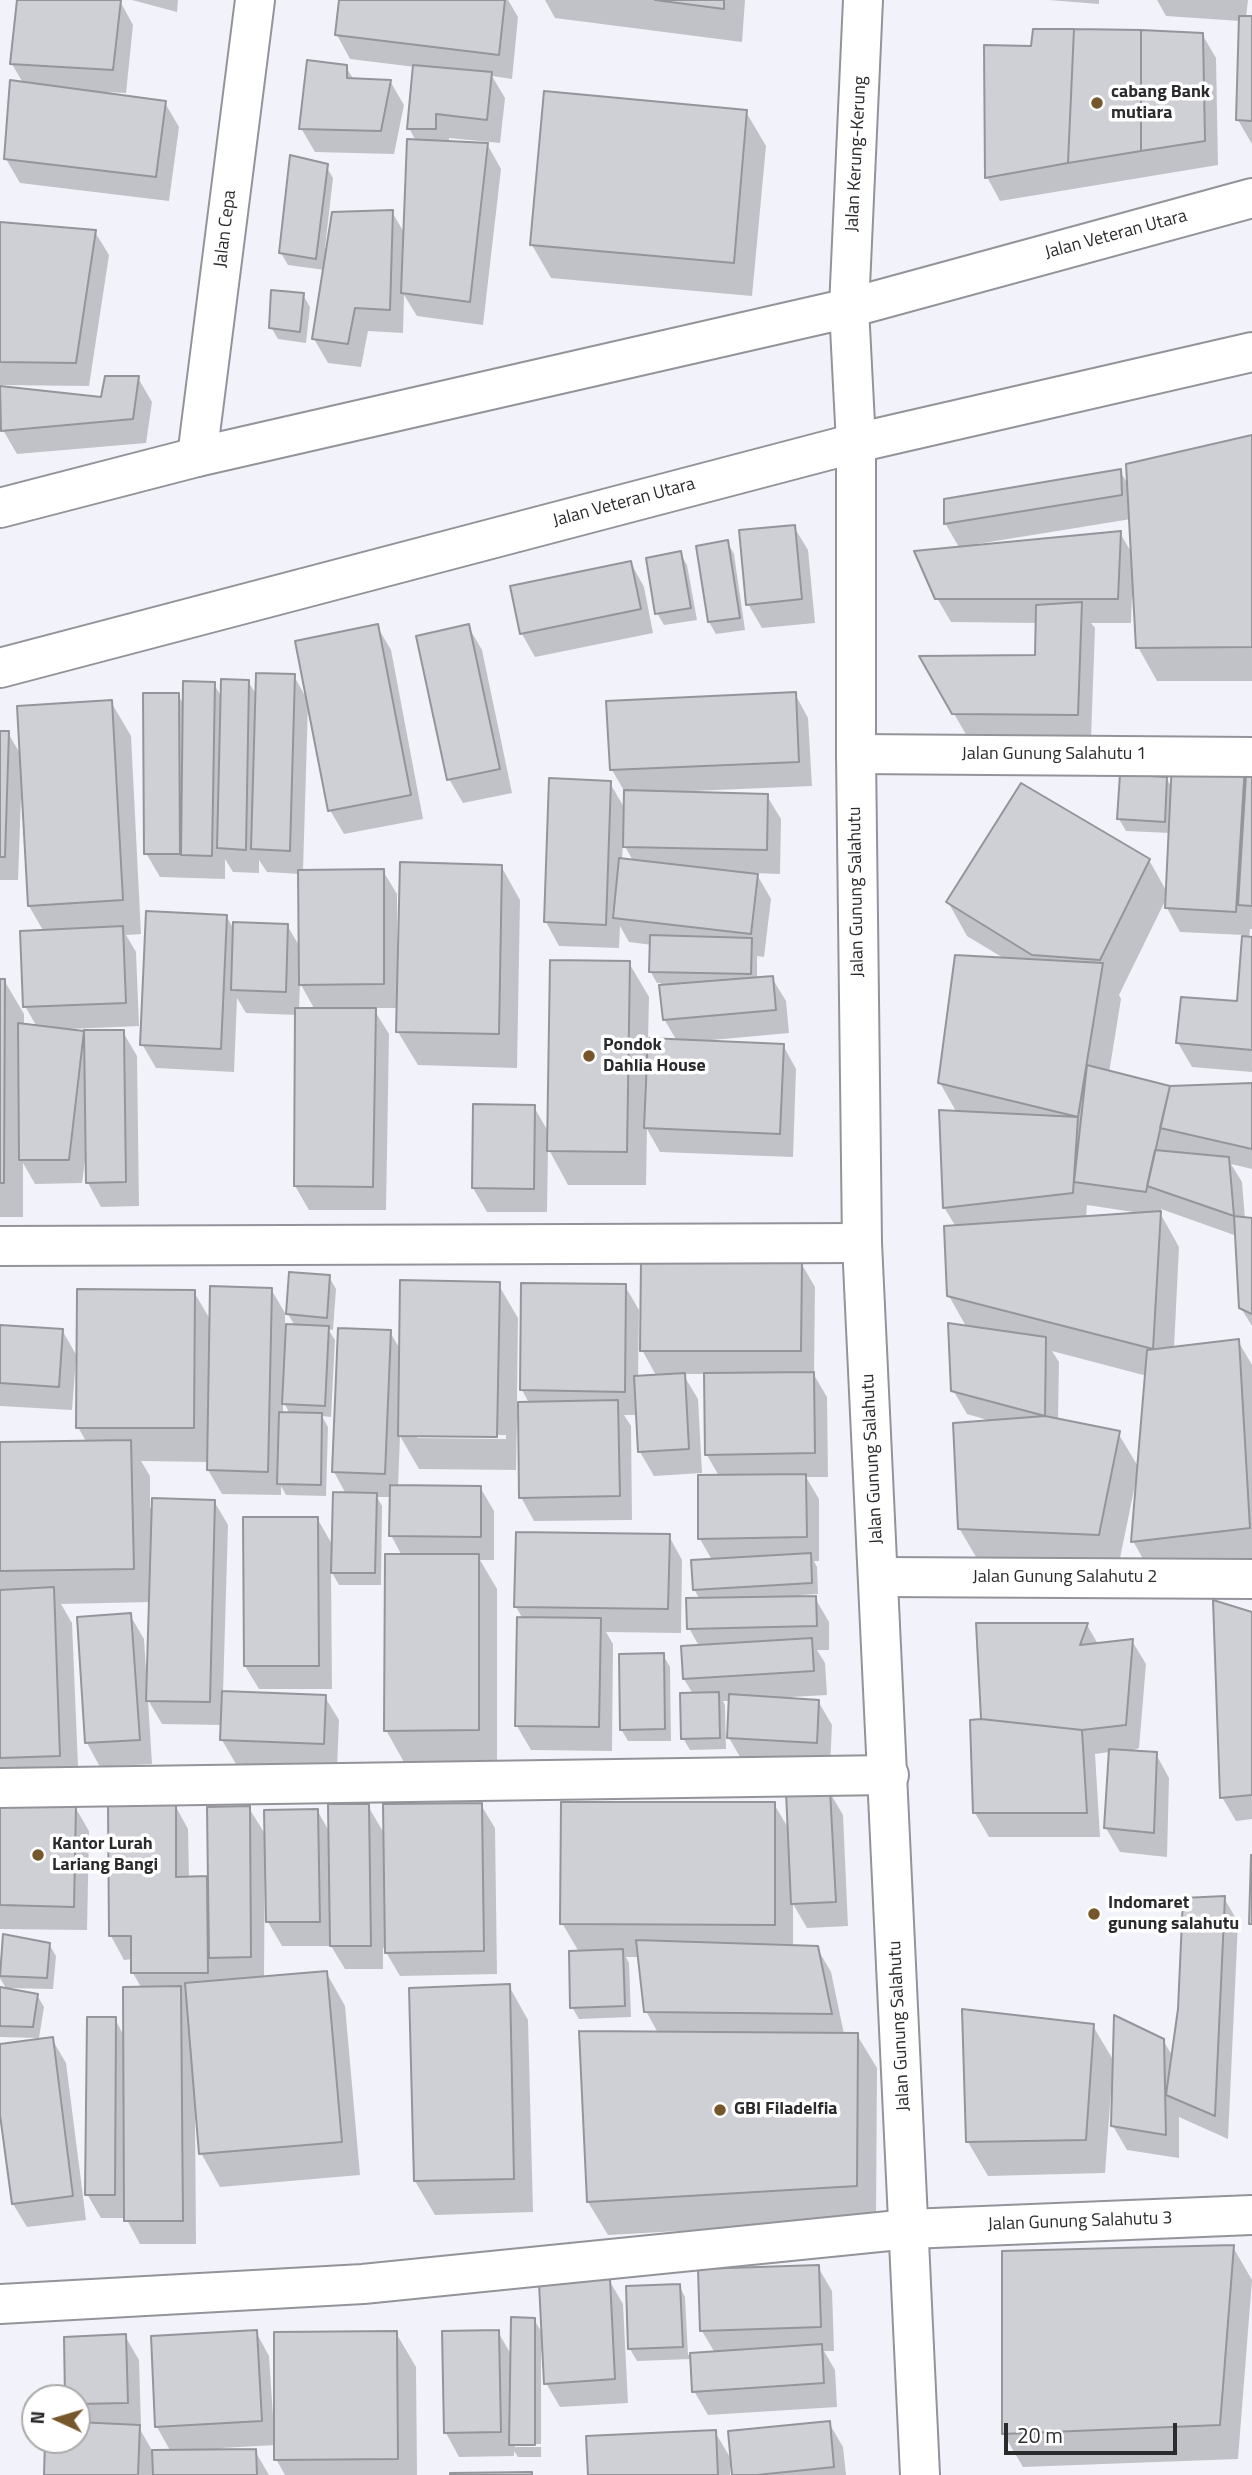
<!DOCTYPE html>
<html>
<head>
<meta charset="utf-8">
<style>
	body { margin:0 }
	#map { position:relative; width:1252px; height:2475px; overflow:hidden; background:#f2f3fa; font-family:"Titillium Web",sans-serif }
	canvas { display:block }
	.north { position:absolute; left:21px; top:2384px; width:70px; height:70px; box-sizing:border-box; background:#fff; border:2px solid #aaaaab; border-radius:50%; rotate:274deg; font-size:19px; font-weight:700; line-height:28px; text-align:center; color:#2b2b2e }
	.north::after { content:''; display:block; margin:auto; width:24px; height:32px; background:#76572c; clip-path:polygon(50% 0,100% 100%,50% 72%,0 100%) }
	.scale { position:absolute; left:1004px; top:2423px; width:173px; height:32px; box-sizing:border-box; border:4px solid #2b2b2e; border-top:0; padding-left:9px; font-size:21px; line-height:24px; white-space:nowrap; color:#2b2b2e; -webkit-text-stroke:5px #fff; paint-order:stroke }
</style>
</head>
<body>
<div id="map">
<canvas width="1252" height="2475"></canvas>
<div class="north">N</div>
<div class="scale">20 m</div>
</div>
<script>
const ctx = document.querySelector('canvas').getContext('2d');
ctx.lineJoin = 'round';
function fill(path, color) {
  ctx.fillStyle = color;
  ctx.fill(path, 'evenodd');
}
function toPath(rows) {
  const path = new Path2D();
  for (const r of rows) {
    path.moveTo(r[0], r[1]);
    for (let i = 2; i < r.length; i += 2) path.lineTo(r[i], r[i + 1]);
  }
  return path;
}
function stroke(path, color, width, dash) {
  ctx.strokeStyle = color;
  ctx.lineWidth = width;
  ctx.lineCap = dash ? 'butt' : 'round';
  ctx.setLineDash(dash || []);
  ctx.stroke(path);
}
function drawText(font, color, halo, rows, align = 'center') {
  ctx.font = font + ' "Titillium Web",sans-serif';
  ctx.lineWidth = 7;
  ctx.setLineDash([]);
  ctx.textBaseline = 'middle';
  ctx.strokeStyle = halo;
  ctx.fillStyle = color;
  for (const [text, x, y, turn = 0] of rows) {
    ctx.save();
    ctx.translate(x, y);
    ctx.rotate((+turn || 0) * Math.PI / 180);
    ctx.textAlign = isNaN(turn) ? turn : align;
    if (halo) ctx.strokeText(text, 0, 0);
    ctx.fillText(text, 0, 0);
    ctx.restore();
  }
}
const shadow = toPath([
	[19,0,120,1,133,25,126,93,106,92,106,95,165,103,179,127,169,201,20,183,6,159,23,83,12,64],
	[132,0,178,0,177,12],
	[341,0,508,0,518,17,512,79,492,76,505,98,500,143,449,138,449,143,487,144,501,169,483,325,417,316,404,295,403,333,368,331,361,367,328,363,314,339,325,270,288,265,281,253,326,166,333,178,325,248,328,248,392,212,405,234,416,141,409,128,415,67,350,59,337,35],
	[545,0,745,0,742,42,555,18],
	[1049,0,1099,0,1099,4],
	[1157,0,1248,0,1246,18,1252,18,1252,144,1238,120,1240,21,1166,16],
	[1202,34,1216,58,1218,165,1000,201,987,177,1032,48],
	[346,67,354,80,390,81,404,105,394,154,315,152,301,128],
	[746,112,766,146,752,296,551,278,532,245],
	[0,223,95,232,109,255,89,386,0,385,0,387,103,399,138,378,152,402,146,443,17,454,3,430,0,390],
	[303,295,310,307,306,343,278,339,271,327],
	[1252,437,1252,681,1157,681,1138,647,1135,596,1132,596,1131,623,1091,623,1095,628,1091,738,968,738,922,658,1037,657,1037,623,951,622,937,598,960,549,945,523,1120,471,1129,486],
	[1131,519,1133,555,1120,533,977,547,977,544],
	[794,527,808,550,815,623,762,628,748,604],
	[727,542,734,554,745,630,716,634,709,622],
	[680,553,687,565,697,620,664,625,657,613],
	[631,563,644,587,653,633,535,657,522,634],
	[377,626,391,650,423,819,344,834,330,810,308,703,303,871,383,871,397,894,397,951,400,951,501,866,520,900,517,1068,418,1065,398,1032,399,1008,373,1008,389,1034,386,1210,309,1210,295,1186,297,1015,246,1013,237,998,234,1072,156,1068,142,1044,226,916,235,931,287,925,301,949,300,874,267,872,259,860,259,873,233,872,225,859,225,879,160,877,146,853,178,695,185,707,214,684,222,698,248,681,257,696,294,676,308,701],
	[300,983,315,1010,299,1009],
	[468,626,482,650,512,793,463,803,449,779],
	[795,694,808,718,812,786,693,791,693,794,767,796,781,819,780,874,756,873,771,899,764,957,757,956,757,979,772,978,786,1001,789,1033,712,1040,712,1043,783,1045,796,1069,793,1157,660,1152,647,1129,646,1185,568,1185,548,1148,547,1212,487,1212,473,1188,534,1107,549,1133,629,963,649,997,648,1040,677,1041,664,1019,661,983,657,983,650,971,652,945,629,942,620,926,619,948,559,946,546,922,610,783,625,809,626,794,612,770],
	[623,843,631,857,633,862,622,860],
	[111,702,131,736,141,934,126,935,136,952,139,1026,69,1029,68,1031,123,1032,137,1056,139,1206,101,1207,88,1183,87,1161,85,1161,82,1183,35,1184,23,1163,23,1217,0,1217,0,980,4,980,24,1014,24,1025,37,1027,25,1006,44,932,29,906,23,797,21,797,18,880,0,880,0,733,8,733,21,755],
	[1244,766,1252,777,1252,929,1250,929,1249,939,1252,939,1252,1072,1192,1067,1178,1043,1238,1003,1244,935,1180,932,1167,908,1167,897,1119,995,1121,999,1109,1073,1169,1088,1252,1085,1252,1169,1231,1164,1242,1182,1245,1219,1252,1220,1252,1326,1241,1308,1237,1236,1161,1209,1160,1213,1179,1247,1174,1348,1238,1341,1252,1365,1252,1563,1152,1575,1133,1541,1138,1480,1136,1480,1118,1568,979,1562,959,1528,991,1421,967,1414,953,1390,967,1328,949,1296,956,1227,944,1207,957,1113,940,1083,1005,959,967,936,948,902,1149,860,1167,892,1170,833,1126,831,1119,819,1166,778,1173,789],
	[1087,1205,1140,1213,1086,1218],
	[1052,1351,1147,1376,1139,1468,1118,1433,1058,1420,1059,1362],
	[801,1263,815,1287,814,1375,827,1397,828,1477,806,1477,819,1499,819,1561,814,1561,817,1567,818,1594,801,1595,801,1598,815,1598,829,1622,829,1650,817,1650,825,1663,827,1695,791,1697,791,1700,818,1701,832,1725,830,1766,743,1762,729,1738,731,1701,723,1701,725,1705,726,1749,690,1750,683,1738,693,1694,684,1679,699,1646,689,1628,700,1600,694,1589,712,1560,700,1539,719,1476,707,1455,706,1374,683,1374,698,1399,702,1473,654,1476,640,1452,638,1415,624,1415,631,1426,632,1520,534,1521,521,1497,520,1421,517,1421,516,1470,419,1469,400,1436,398,1487,480,1487,494,1511,494,1560,480,1560,497,1589,497,1764,405,1764,386,1730,402,1556,391,1535,391,1497,377,1497,382,1506,381,1585,339,1585,331,1571,332,1689,259,1689,245,1666,317,1518,333,1546,346,1494,334,1472,390,1332,401,1351,498,1284,518,1318,517,1404,529,1403,522,1390,625,1286,639,1310,638,1378,657,1377,642,1350],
	[417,1434,506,1435,506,1439,417,1438],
	[329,1277,336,1289,333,1330,328,1329,335,1340,331,1417,322,1416,328,1427,326,1496,286,1495,281,1486,281,1495,222,1494,208,1470,208,1462,141,1461,150,1476,150,1508,214,1501,228,1525,223,1693,325,1697,339,1720,337,1767,236,1764,222,1740,222,1725,162,1724,148,1700,152,1764,100,1767,87,1743,130,1615,144,1639,146,1670,149,1670,151,1602,61,1604,72,1623,79,1790,0,1792,0,1444,87,1443,78,1427,194,1292,211,1321,271,1289,285,1313,285,1326,295,1326,288,1314],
	[283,1401,290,1414,283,1414],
	[0,1326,62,1330,78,1358,76,1358,72,1410,0,1406],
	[669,1536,682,1560,681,1633,606,1632,613,1644,612,1751,531,1750,517,1726,523,1619,516,1607],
	[1252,1613,1252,1819,1236,1821,1222,1797],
	[1087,1625,1098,1644,1132,1641,1146,1664,1139,1748,1128,1752,1156,1754,1169,1778,1167,1857,1120,1852,1106,1828,1110,1752,1095,1754,1100,1837,989,1837,975,1813,982,1721],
	[663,1655,670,1667,671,1741,628,1741,621,1729],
	[829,1791,843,1815,848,1926,807,1928,793,1904,793,1947,817,1948,831,1972,844,2034,857,2035,877,2068,876,2220,608,2235,588,2202,658,2033,646,2011,639,1957,626,1957,629,1963,631,2017,579,2019,572,2007,579,1952,562,1923,774,1804,790,1831],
	[0,1805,75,1807,89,1831,87,1930,0,1929],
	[175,1805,188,1829,189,1878,210,1877,249,1808,265,1834,264,1978,326,1972,345,2006,360,2175,220,2187,201,2153,197,2113,195,2113,196,2244,140,2244,126,2218,101,2218,87,2194,115,2019,125,2038,142,1989,133,1973,133,1959,124,1960,111,1936],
	[481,1805,495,1828,497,1974,400,1976,383,1947,383,1969,345,1969,331,1946,282,1946,268,1922,317,1810,330,1833,368,1806,385,1835],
	[1224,1898,1238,1922,1228,2139,1179,2117,1179,2158,1127,2150,1113,2126,1114,2091,1111,2091,1105,2173,988,2176,968,2142,1093,2026,1115,2063,1163,2040,1173,2057,1180,2009],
	[4,1936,49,1944,56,1956,53,1989,7,1988,7,1990,37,1995,44,2007,39,2038,0,2037,0,1989,7,1990,0,1978],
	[509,1986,528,2020,533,2212,435,2215,415,2181],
	[52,2039,66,2063,86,2220,27,2227,13,2204,0,2101,0,2046],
	[1233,2247,1252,2280,1238,2459,1023,2467,1003,2433],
	[818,2267,832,2291,834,2351,824,2351,835,2370,837,2407,708,2415,694,2391,692,2359,637,2361,630,2349,679,2285,685,2297,688,2355,715,2353,702,2331],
	[609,2280,623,2304,628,2403,560,2407,546,2383,544,2351,541,2351,541,2444,515,2444,515,2447,541,2447,541,2457,518,2457,514,2451,514,2456,459,2457,446,2433,498,2332,512,2356,534,2319,543,2335],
	[256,2332,269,2356,273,2416,396,2333,416,2367,417,2475,285,2475,276,2459,276,2445,221,2448,221,2451,255,2451,269,2475,155,2475,155,2471,152,2470,152,2475,46,2475,47,2440,77,2440,77,2398,67,2398,125,2336,139,2360,141,2426,138,2426,153,2452,171,2452,157,2427,153,2338],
	[829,2423,843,2447,846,2475,734,2475],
	[715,2432,731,2459,730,2475,590,2475]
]);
const building = toPath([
	[17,0,121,0,113,70,10,64,17,0],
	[339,0,505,0,499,55,335,35,339,0],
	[655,0,724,0,724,9,655,0],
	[1239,16,1252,16,1252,121,1236,120,1239,16],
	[1033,29,1074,29,1068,163,985,178,984,45,1031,46,1033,29],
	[1074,29,1141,30,1141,151,1068,163,1074,29],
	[1141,30,1203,33,1205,141,1141,151,1141,30],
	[307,60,347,65,347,78,391,80,381,131,299,129,307,60],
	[413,65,492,72,487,120,436,114,436,129,407,129,413,65],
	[10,80,166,101,156,177,4,159,10,80],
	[544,91,747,110,734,263,530,245,544,91],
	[407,139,488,143,470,302,401,293,407,139],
	[290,155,328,164,316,259,279,253,290,155],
	[393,210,390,310,355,308,348,344,312,339,332,212,393,210],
	[0,222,96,230,76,363,0,362,0,222],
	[271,290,304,293,300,332,269,328,271,290],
	[105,376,139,376,133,419,1,431,0,386,101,397,105,376],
	[1252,435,1252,647,1136,648,1126,464,1252,435],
	[1121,469,1122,495,944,524,944,499,1121,469],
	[795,525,802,599,746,605,739,530,795,525],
	[1121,531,1118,599,935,599,914,551,1121,531],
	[728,540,740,618,708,622,696,546,728,540],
	[681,551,691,608,655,614,646,558,681,551],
	[631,561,641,609,520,634,510,586,631,561],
	[1082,602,1078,715,952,714,919,656,1035,655,1036,605,1082,602],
	[378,624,411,795,328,811,295,641,378,624],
	[469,624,500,769,447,780,416,636,469,624],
	[256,673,295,674,290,851,251,849,256,673],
	[221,679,249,680,246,850,217,848,221,679],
	[183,681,215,682,212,856,181,855,183,681],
	[796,692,799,762,610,770,606,701,796,692],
	[143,693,179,693,180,854,144,854,143,693],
	[112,700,123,900,28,906,17,706,112,700],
	[0,731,9,731,5,857,0,857,0,731],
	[1172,761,1245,765,1236,912,1165,908,1172,761],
	[1120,774,1167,777,1165,822,1117,819,1120,774],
	[1246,775,1252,776,1252,906,1238,905,1246,775],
	[549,778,611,781,606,925,544,922,549,778],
	[1021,783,1150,859,1100,960,1032,955,946,902,1021,783],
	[624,790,768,794,767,850,623,847,624,790],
	[619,858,758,874,751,934,613,918,619,858],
	[400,862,502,865,499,1034,396,1032,400,862],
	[384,869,384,984,299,985,298,870,384,869],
	[146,911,227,915,221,1049,140,1045,146,911],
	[233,922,288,924,286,992,231,990,233,922],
	[123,926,126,1003,23,1007,20,931,123,926],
	[650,935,752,938,751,974,649,972,650,935],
	[1242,936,1252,937,1252,1050,1176,1043,1181,997,1237,1001,1242,936],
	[955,955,1103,963,1078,1117,938,1083,955,955],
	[550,960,630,961,627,1152,547,1151,550,960],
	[773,976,776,1010,663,1020,659,985,773,976],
	[0,979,5,979,4,1183,0,1183,0,979],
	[295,1008,376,1008,373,1187,294,1186,295,1008],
	[18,1023,84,1031,69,1160,19,1160,18,1023],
	[84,1030,124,1030,126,1182,86,1183,84,1030],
	[648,1038,784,1044,780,1134,644,1128,648,1038],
	[1087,1065,1170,1086,1146,1192,1074,1182,1087,1065],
	[1252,1083,1252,1149,1160,1128,1170,1086,1252,1083],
	[473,1104,535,1105,534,1189,472,1188,473,1104],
	[939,1110,1078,1117,1073,1193,943,1208,939,1110],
	[1155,1150,1229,1157,1234,1216,1147,1186,1155,1150],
	[1161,1211,1153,1349,947,1296,944,1226,1161,1211],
	[1234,1216,1252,1218,1252,1314,1239,1308,1234,1216],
	[641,1260,802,1261,801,1351,640,1351,641,1260],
	[289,1272,330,1275,327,1318,286,1314,289,1272],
	[400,1280,500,1282,497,1437,398,1436,400,1280],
	[521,1283,626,1284,625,1392,520,1390,521,1283],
	[210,1286,272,1288,268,1472,207,1470,210,1286],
	[77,1289,195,1290,194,1428,76,1428,77,1289],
	[948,1323,1046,1337,1045,1416,951,1391,948,1323],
	[286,1324,329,1326,325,1406,282,1404,286,1324],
	[0,1325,63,1329,59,1387,0,1383,0,1325],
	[338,1328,391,1330,385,1474,332,1472,338,1328],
	[1239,1339,1250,1528,1131,1542,1147,1350,1239,1339],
	[814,1372,815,1453,705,1455,704,1373,814,1372],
	[685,1373,689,1449,638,1452,634,1376,685,1373],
	[618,1400,620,1496,519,1498,518,1402,618,1400],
	[279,1412,322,1413,321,1485,277,1484,279,1412],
	[1045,1416,1120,1431,1099,1535,958,1529,953,1423,1045,1416],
	[131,1440,134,1569,0,1571,0,1442,131,1440],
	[806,1474,807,1537,698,1539,698,1475,806,1474],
	[390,1485,481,1486,481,1537,389,1536,390,1485],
	[333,1492,377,1493,375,1573,331,1573,333,1492],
	[152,1498,215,1500,210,1702,146,1701,152,1498],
	[243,1517,318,1517,319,1666,244,1666,243,1517],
	[516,1532,670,1534,668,1609,514,1607,516,1532],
	[811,1553,812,1583,693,1590,691,1560,811,1553],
	[385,1554,479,1554,479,1730,384,1731,385,1554],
	[54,1587,60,1756,0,1758,0,1590,54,1587],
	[816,1596,817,1626,687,1629,686,1598,816,1596],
	[1213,1600,1252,1612,1252,1795,1220,1798,1213,1600],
	[131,1613,140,1740,85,1743,77,1617,131,1613],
	[517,1617,601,1618,599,1727,515,1726,517,1617],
	[976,1623,1088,1623,1080,1645,1133,1639,1126,1725,1082,1730,981,1719,976,1623],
	[812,1638,814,1671,683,1679,681,1646,812,1638],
	[664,1653,665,1729,620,1730,619,1654,664,1653],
	[222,1691,326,1695,324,1744,220,1740,222,1691],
	[719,1692,720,1738,681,1739,680,1693,719,1692],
	[729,1694,819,1700,817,1743,727,1738,729,1694],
	[981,1719,1082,1730,1087,1813,973,1813,970,1720,981,1719],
	[1109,1749,1157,1752,1154,1833,1104,1828,1109,1749],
	[830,1790,836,1902,791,1904,786,1792,830,1790],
	[561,1802,775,1802,775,1925,560,1924,561,1802],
	[176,1803,176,1877,207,1876,208,1973,131,1973,131,1936,109,1936,108,1804,176,1803],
	[482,1803,484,1951,385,1953,383,1804,482,1803],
	[0,1804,76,1805,74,1907,0,1905,0,1804],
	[328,1804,369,1804,371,1946,330,1946,328,1804],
	[250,1806,251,1957,209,1958,207,1807,250,1806],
	[318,1809,320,1922,266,1922,264,1810,318,1809],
	[1251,1855,1252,1855,1252,1924,1249,1924,1251,1855],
	[1225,1896,1215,2116,1166,2095,1178,2009,1183,1898,1225,1896],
	[3,1934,50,1943,47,1978,0,1976,3,1934],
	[636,1940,818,1946,832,2014,644,2012,636,1940],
	[623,1949,625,2006,570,2008,569,1951,623,1949],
	[327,1971,342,2142,199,2154,185,1983,327,1971],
	[510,1984,514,2179,414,2181,409,1988,510,1984],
	[181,1986,183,2221,124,2221,123,1987,181,1986],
	[0,1987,38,1994,33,2027,0,2026,0,1987],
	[962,2009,1094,2024,1086,2140,966,2142,962,2009],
	[1114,2015,1164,2039,1166,2135,1111,2126,1114,2015],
	[87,2017,116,2017,115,2195,85,2195,87,2017],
	[579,2031,858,2033,857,2186,587,2202,579,2031],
	[53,2037,73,2196,12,2204,0,2115,0,2044,53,2037],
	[1234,2245,1220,2425,1002,2434,1002,2251,1234,2245],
	[819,2265,821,2327,700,2331,698,2269,819,2265],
	[610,2279,615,2379,544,2384,539,2283,610,2279],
	[680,2284,683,2347,628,2349,626,2286,680,2284],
	[511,2317,535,2318,535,2445,509,2445,511,2317],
	[257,2330,262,2421,155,2427,151,2336,257,2330],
	[499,2330,501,2432,444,2433,442,2331,499,2330],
	[397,2331,398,2459,274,2460,274,2332,397,2331],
	[126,2334,128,2403,77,2404,77,2398,65,2398,64,2337,126,2334],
	[822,2344,824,2383,692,2392,690,2353,822,2344],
	[830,2421,834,2467,757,2475,732,2475,728,2431,830,2421],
	[77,2422,140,2425,138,2475,44,2475,45,2440,77,2440,77,2422],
	[716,2430,718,2475,588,2475,586,2436,716,2430],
	[256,2449,257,2475,153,2475,152,2450,256,2449],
	[532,2472,532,2475,450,2475,450,2473,532,2472]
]);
const minor = toPath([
	[197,457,255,0],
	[856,754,1252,757],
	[0,1246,862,1243],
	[879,1577,1252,1579],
	[0,1788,889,1775],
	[0,2304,363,2284,909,2229,1252,2215]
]);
const tertiary = toPath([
	[863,0,849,308,856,443,856,754,862,1243,920,2475]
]);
const secondary = toPath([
	[0,508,197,457,849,308,1252,198],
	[0,668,856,443,1252,352]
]);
const markers = [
	[1097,103,7,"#76572c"],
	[589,1056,7,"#76572c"],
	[38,1855,7,"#76572c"],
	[1094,1914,7,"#76572c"],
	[720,2110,7,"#76572c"]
];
const poiNames = [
	["cabang Bank",1111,93],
	["mutiara",1111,114],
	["Pondok",603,1046],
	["Dahlia House",603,1067],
	["Kantor Lurah",52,1845],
	["Lariang Bangi",52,1866],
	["Indomaret",1108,1904],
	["gunung salahutu",1108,1925],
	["GBI Filadelfia",734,2110]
];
const streetNames = [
	["Jalan Kerung-Kerung",857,154,-87],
	["Jalan Cepa",226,229,-83],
	["Jalan Veteran Utara",1116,235,-15],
	["Jalan Veteran Utara",624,503,-15],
	["Jalan Gunung Salahutu 1",1054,755],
	["Jalan Gunung Salahutu",857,892,-91],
	["Jalan Gunung Salahutu",873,1459,-93],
	["Jalan Gunung Salahutu 2",1065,1578],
	["Jalan Gunung Salahutu",900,2026,-93],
	["Jalan Gunung Salahutu 3",1080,2222,-2]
];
fill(shadow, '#0003');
fill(building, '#cfd0d6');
stroke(building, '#94959b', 2);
stroke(minor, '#93949a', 42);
stroke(tertiary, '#93949a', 42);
stroke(secondary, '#93949a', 42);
stroke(minor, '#fff', 38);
stroke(tertiary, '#fff', 38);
stroke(secondary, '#fff', 38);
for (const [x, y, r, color] of markers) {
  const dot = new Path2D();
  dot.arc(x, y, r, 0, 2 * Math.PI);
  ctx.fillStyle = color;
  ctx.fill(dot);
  stroke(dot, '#fff', 2.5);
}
drawText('bold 18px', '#2b2b2e', '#fff', poiNames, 'left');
drawText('18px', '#2b2b2e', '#fff', streetNames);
</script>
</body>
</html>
